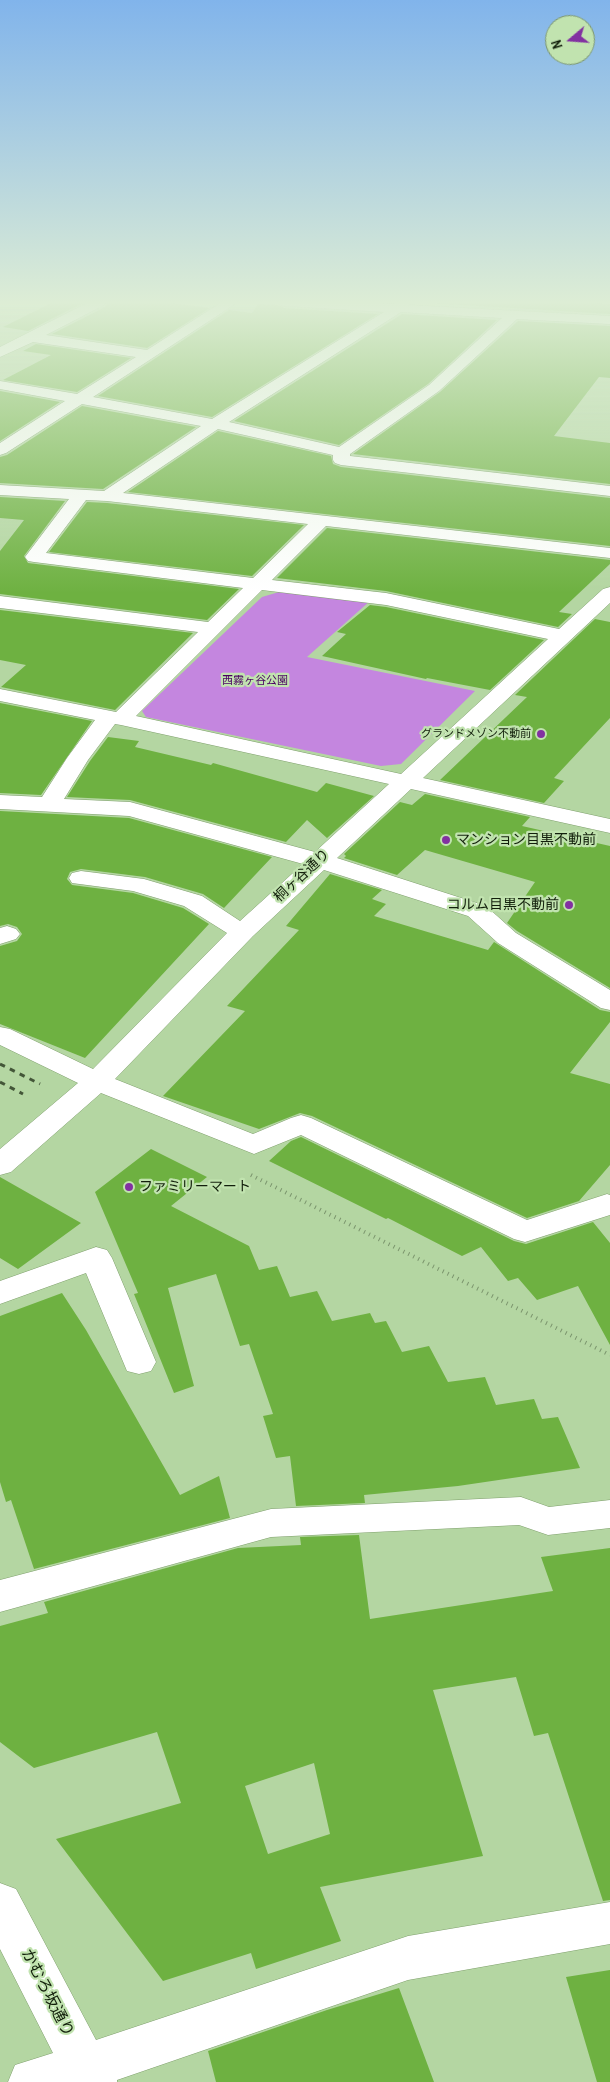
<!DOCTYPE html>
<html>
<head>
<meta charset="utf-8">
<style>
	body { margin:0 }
	#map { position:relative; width:610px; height:2082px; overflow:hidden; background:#b4d6a2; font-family:"Archivo Narrow",sans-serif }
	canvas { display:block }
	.north { position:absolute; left:545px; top:15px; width:50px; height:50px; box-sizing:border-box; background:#c1e3af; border:1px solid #7b956d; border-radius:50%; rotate:252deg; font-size:14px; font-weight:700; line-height:20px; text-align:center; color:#121f0b }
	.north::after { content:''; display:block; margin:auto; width:18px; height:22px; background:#8231a1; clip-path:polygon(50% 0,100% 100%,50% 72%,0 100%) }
</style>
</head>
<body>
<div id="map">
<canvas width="610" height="2082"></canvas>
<div class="north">N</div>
</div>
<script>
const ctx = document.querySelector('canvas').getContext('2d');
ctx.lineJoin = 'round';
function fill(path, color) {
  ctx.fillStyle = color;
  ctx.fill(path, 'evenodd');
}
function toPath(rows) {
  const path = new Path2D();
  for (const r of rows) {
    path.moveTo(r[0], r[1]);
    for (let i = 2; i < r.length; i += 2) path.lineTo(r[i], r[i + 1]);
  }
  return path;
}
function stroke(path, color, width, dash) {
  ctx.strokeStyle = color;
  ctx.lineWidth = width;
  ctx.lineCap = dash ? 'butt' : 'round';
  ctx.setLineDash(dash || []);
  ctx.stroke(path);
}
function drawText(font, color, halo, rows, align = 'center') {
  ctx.font = font + ' "Archivo Narrow","Noto Sans JP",sans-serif';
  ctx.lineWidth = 4.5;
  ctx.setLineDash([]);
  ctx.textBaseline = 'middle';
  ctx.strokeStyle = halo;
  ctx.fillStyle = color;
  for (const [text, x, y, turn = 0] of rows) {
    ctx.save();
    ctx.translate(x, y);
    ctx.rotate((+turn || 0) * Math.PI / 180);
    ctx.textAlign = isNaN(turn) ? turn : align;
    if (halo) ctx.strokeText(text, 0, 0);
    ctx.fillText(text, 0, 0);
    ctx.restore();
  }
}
const green = toPath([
	[279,592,370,601,307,657,475,691,401,764,381,766,146,717,142,711,262,597]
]);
const building = toPath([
	[53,302,85,302,28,331,3,327],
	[108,302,163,302,210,308,147,348,52,334,105,307],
	[413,302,575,302,610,304,610,314],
	[258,304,278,305,285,308,378,314,212,417,98,396,229,310,252,313],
	[402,314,497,320,428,384,339,445,234,421],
	[518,321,610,326,610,378,599,377,554,436,610,443,610,484,353,454,440,392],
	[36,344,131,358,77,392,3,380,51,355,23,351],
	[0,391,60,402,0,441],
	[82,406,196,427,103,489,0,483,0,457,7,455],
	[218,431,331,456,333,464,341,467,610,498,610,546,128,492],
	[0,497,65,501,24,556,28,563,239,589,207,620,0,594,0,551,24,520,0,518],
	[87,502,107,503,304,525,252,576,49,552],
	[327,528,610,560,610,564,559,612,572,614,558,627,386,591,277,578],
	[370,605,386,607,544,640,490,690,427,678,426,679,322,656,346,634,337,632],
	[0,610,193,633,115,710,1,687,26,665,0,660],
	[595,619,610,622,610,718,554,778,564,781,544,803,440,780,527,697,515,695],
	[0,703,92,721,41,795,0,793],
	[108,737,139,741,135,747,211,765,213,763,317,792,326,783,374,796,327,838,307,820,286,842,130,800,67,797,90,761],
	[425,794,530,817,522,826,610,846,610,988,517,931,507,923,535,882,425,850,397,875,344,858,346,856,344,854,400,802,412,805],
	[0,811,129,818,272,857,224,908,203,894,145,877,81,869,70,872,67,879,72,885,133,893,183,908,209,924,85,1058,0,1024,0,946,17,941,22,934,17,927,8,924,0,926],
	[330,874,382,890,372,899,386,904,374,916,488,950,494,942,600,1010,610,1012,610,1022,570,1073,610,1084,610,1165,579,1201,527,1218,312,1116,300,1113,259,1129,163,1096,245,1011,227,1006,299,930,286,926],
	[301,1137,514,1241,526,1244,593,1222,610,1243,610,1345,578,1286,537,1300,518,1278,508,1281,481,1247,462,1256,388,1218,386,1219,269,1161,291,1141],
	[151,1149,207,1177,171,1206,249,1246,259,1270,277,1266,290,1297,317,1291,332,1321,370,1313,375,1323,386,1321,402,1352,429,1346,448,1382,485,1377,496,1405,534,1399,542,1419,558,1417,580,1468,458,1486,364,1495,365,1503,296,1506,290,1456,276,1458,263,1416,273,1414,249,1344,240,1346,216,1274,168,1288,194,1386,174,1393,134,1294,138,1293,95,1192],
	[0,1177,81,1223,18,1269,0,1258],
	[62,1293,86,1330,180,1495,219,1476,230,1518,34,1569,11,1500,6,1502,0,1482,0,1316],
	[359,1535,370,1619,553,1591,541,1557,610,1548,610,1900,603,1901,548,1733,534,1736,516,1677,433,1690,483,1856,320,1887,341,1941,256,1969,251,1953,163,1981,56,1839,181,1803,157,1732,34,1768,0,1742,0,1626,48,1613,44,1602,238,1548,301,1545,300,1537],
	[314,1763,330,1834,268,1854,245,1786],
	[610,1970,610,2082,597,2082,566,1977],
	[399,1988,434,2082,216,2082,208,2051,327,2010]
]);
const path = toPath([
	[251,1175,610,1355]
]);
const minor = toPath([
	[89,302,106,302,104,305,46,335,147,350,222,302,238,302,93,397,212,419,384,312,285,306,280,305,278,302,395,304,397,302,411,302,409,305,610,316,610,324,517,319,439,391,350,454,350,456,610,486,610,496,341,465,335,463,333,460,333,455,218,429,123,493,610,548,610,558,326,526,272,580,386,593,559,629,603,589,610,587,610,603,423,778,610,819,610,833,411,789,337,858,486,906,516,933,610,990,610,1010,601,1008,498,943,468,916,324,870,253,936,115,1079,253,1134,291,1118,301,1115,311,1118,527,1220,607,1194,610,1195,610,1215,525,1242,514,1239,301,1135,254,1154,101,1093,11,1172,0,1175,0,1149,78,1083,0,1045,0,1027,10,1029,93,1069,227,933,184,906,133,891,72,883,69,878,72,873,81,871,144,879,202,896,240,921,303,864,129,816,0,809,0,795,42,797,67,758,95,720,0,701,0,689,116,712,198,632,0,608,0,596,208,622,243,588,34,562,28,561,25,557,69,499,0,495,0,485,104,491,201,426,82,404,6,453,0,455,0,443,65,401,0,389,0,381,77,394,136,357,33,342,0,357,0,347,89,302],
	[401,312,502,318,429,385,339,447,229,422,401,312],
	[86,500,107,501,308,524,253,578,46,553,86,500],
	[262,590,386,605,548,639,401,774,136,716,262,590],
	[115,724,121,725,389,784,315,852,130,802,64,799,88,760,115,724],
	[7,926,16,929,20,934,16,939,0,944,0,928,7,926],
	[96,1247,107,1250,112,1258,156,1362,151,1371,139,1374,127,1371,86,1273,0,1304,0,1281,96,1247],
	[521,1497,549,1507,610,1500,610,1528,548,1535,519,1525,271,1537,0,1612,0,1580,271,1509,521,1497],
	[0,1883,16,1889,96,2040,408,1936,610,1902,610,1944,408,1980,117,2080,117,2082,8,2082,15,2065,53,2053,0,1949,0,1883]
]);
const rail = toPath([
	[0,1064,40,1084],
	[0,1082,23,1094]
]);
const markers = [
	[541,734,5,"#8231a1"],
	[446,840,5,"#8231a1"],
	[569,905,5,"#8231a1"],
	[129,1187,5,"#8231a1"]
];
const farParknames = [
	["西霧ヶ谷公園",255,681]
];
const farPoinames = [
	["グランドメゾン不動前",531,734]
];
const poiNames = [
	["マンション目黒不動前",456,840],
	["コルム目黒不動前",559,905,"right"],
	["ファミリーマート",139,1187]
];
const streetNames = [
	["桐ヶ谷通り",302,876,-43]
];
const nearStreetnames = [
	["かむろ坂通り",47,1993,63]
];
fill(green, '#c486df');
fill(building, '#6eb141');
stroke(minor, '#7f9f6d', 1);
stroke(path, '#7b956d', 4, [1, 4.5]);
fill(minor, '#fff');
stroke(rail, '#435638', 3, [5.5, 5.5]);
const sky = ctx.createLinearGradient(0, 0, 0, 593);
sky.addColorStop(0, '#81b4eb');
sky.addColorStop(0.51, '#ddedd5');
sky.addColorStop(1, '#ddedd500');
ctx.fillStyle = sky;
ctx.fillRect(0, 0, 610, 593);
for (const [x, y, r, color] of markers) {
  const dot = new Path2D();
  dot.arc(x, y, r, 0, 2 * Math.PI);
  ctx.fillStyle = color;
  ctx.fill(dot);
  stroke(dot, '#c1e3af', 2);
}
drawText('11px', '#490061', '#c1e3af', farParknames);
drawText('11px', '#121f0b', '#c1e3af', farPoinames, 'right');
drawText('14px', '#121f0b', '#c1e3af', poiNames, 'left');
drawText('14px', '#121f0b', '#c1e3af', streetNames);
drawText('16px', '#121f0b', '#c1e3af', nearStreetnames);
</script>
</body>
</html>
